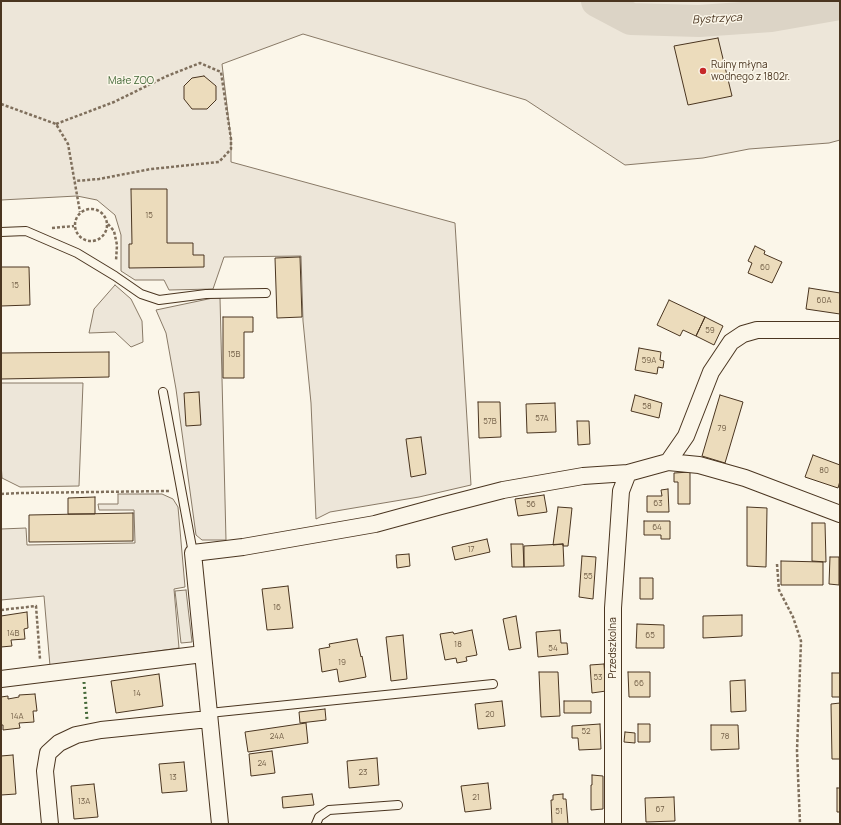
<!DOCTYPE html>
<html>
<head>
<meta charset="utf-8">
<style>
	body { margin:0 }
	#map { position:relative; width:841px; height:825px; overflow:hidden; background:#fbf6e9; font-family:Manrope,sans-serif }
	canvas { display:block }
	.frame { position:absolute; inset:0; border:2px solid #4a3520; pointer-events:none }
</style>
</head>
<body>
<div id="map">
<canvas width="841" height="825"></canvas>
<div class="frame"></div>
</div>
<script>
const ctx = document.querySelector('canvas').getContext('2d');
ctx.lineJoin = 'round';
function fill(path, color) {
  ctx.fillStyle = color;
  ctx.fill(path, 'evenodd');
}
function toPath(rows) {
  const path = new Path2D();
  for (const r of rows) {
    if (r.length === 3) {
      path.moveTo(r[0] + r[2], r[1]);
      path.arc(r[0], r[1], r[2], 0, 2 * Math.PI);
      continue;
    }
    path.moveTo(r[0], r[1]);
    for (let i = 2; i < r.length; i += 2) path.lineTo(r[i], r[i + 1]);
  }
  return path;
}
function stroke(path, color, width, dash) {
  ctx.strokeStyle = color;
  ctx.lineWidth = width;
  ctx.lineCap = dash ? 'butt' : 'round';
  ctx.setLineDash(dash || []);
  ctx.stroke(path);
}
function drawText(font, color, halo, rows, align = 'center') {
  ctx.font = font + ' Manrope,sans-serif';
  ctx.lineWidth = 3;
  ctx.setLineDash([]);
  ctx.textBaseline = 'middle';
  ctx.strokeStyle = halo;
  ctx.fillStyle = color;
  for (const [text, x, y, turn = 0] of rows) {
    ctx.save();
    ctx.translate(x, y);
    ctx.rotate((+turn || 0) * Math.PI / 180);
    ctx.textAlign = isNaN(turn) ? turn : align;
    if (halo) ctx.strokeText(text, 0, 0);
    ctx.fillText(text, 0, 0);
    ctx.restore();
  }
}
const green = toPath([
	[1,1,840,1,840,140,829,143,749,149,703,158,625,165,526,100,303,34,222,64,231,139,231,162,455,223,471,485,419,497,330,512,316,519,311,403,303,321,301,256,224,257,213,289,169,290,164,280,135,280,121,271,121,235,115,215,97,200,77,196,1,200,1,1],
	[115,285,131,299,142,321,143,342,131,347,115,332,89,333,94,309,115,285],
	[213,298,220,298,226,540,202,540,196,535,176,389,166,333,156,310,213,298],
	[1,383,83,383,79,486,20,487,2,478,1,463,1,383],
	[118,494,162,494,173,499,178,507,185,587,174,589,179,648,50,666,44,596,1,600,1,529,26,528,27,545,135,543,134,510,99,510,98,504,118,504,118,494]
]);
const parking = toPath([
	[186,590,192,642,181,643,175,591,186,590]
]);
const river = toPath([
	[597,1,631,19,699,21,771,16,840,4]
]);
const building = toPath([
	[718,38,732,96,688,105,674,46,718,38],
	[204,76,216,86,216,100,207,109,192,109,184,99,184,86,192,78,204,76],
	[131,189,167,189,167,243,193,243,193,255,204,255,204,267,129,268,129,244,132,244,131,189],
	[755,246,765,251,764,254,782,262,772,283,748,273,752,263,748,261,755,246],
	[300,257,302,317,277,318,275,258,300,257],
	[1,267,29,267,30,305,1,306,1,267],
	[809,288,840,293,840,314,806,309,809,288],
	[669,300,705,317,696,336,683,330,680,336,657,325,669,300],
	[223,317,253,317,253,332,244,332,244,378,223,378,223,317],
	[705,317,723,326,714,345,696,336,705,317],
	[639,348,661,352,660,360,664,361,663,368,658,367,657,374,635,370,639,348],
	[109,352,109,377,1,379,1,353,109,352],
	[199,392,201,425,186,426,184,393,199,392],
	[635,395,662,403,659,418,631,411,635,395],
	[720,395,743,402,725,463,702,456,720,395],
	[478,402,500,402,501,437,479,438,478,402],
	[555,403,556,432,527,433,526,404,555,403],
	[577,421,589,421,590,444,578,445,577,421],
	[421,437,426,474,411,477,406,439,421,437],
	[813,455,840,465,840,481,838,488,805,477,813,455],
	[690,472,690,504,678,504,678,482,674,482,674,473,690,472],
	[668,489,669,512,647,512,647,496,662,496,661,490,668,489],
	[544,495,547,512,518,516,515,499,544,495],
	[95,497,95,514,68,514,68,498,95,497],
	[558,507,572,508,568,546,563,546,563,544,553,545,558,507],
	[747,507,767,508,766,567,747,566,747,507],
	[133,513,133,541,29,542,29,515,133,513],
	[644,521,670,521,670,539,661,539,661,535,644,535,644,521],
	[812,523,825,523,826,562,812,561,812,523],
	[487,539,490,552,455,560,452,547,487,539],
	[511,544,523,544,524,567,512,567,511,544],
	[563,544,564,566,524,567,524,546,563,544],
	[409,554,410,566,397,568,396,555,409,554],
	[582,556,596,557,593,599,579,597,582,556],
	[830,557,839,557,839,585,829,584,830,557],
	[781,561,823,562,823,585,781,585,781,561],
	[640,578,653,578,653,599,640,599,640,578],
	[288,586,293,628,267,630,262,589,288,586],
	[27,612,28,628,24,629,25,639,11,640,12,646,1,647,1,616,27,612],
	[742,615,742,636,703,638,703,616,742,615],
	[516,616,521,648,509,650,503,619,516,616],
	[637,624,664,625,664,648,636,648,637,624],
	[472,630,477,655,466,657,467,661,457,663,456,658,445,660,440,634,453,632,454,634,472,630],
	[560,630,561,643,567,643,568,654,538,657,536,632,560,630],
	[403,635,407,679,391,681,386,637,403,635],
	[357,639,361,657,362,656,366,677,339,682,337,669,322,672,319,649,330,647,329,644,357,639],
	[604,664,606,691,592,693,590,665,604,664],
	[539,672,558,672,560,716,541,717,539,672],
	[628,672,650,672,650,697,629,697,628,672],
	[832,673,840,673,840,697,832,697,832,673],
	[159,674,163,706,116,713,111,681,159,674],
	[745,680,746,711,731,712,730,681,745,680],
	[35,694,37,711,33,711,34,722,19,723,20,728,3,730,3,725,1,725,1,697,8,696,8,699,19,697,19,695,35,694],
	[502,701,505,726,478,729,475,704,502,701],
	[564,701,591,701,591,713,564,713,564,701],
	[840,703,840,759,832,759,831,704,840,703],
	[325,709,326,720,300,723,299,712,325,709],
	[306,723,308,743,248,752,245,732,306,723],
	[600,724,601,749,579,750,578,738,572,738,572,726,600,724],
	[638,724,650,724,650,742,638,742,638,724],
	[711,725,738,725,739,749,711,750,711,725],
	[625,732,635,733,635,743,624,742,625,732],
	[272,751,275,773,251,776,249,754,272,751],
	[13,755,16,794,1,795,1,756,13,755],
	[377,758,379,785,349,788,347,761,377,758],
	[184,762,187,791,162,793,159,764,184,762],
	[592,775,603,776,603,809,591,810,591,785,592,785,592,775],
	[488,783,491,809,465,812,461,786,488,783],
	[94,784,98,817,74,819,71,786,94,784],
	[837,788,840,788,840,812,837,812,837,788],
	[312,794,314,805,283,808,282,797,312,794],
	[563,794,563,799,566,799,568,824,552,824,551,800,553,800,553,795,563,794],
	[674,797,675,821,646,822,645,798,674,797]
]);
const path = toPath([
	[1,104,56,124,68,144,80,212],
	[56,124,114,102,167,76,200,63,221,72,231,139,231,149,219,162,151,169,99,179,75,181],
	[91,225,16],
	[108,224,114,231,117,245,116,261],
	[52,228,74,226],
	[1,494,20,493,169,491],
	[777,564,779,590,793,617,801,641,797,751,800,824],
	[1,610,36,606,40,659]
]);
const lane = toPath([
	[1,232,26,231,77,253,115,276,141,294,159,300,206,294,266,293],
	[163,392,193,553],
	[209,713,493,684],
	[316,824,319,817,329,810,398,805]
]);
const street = toPath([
	[668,462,686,436,711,372,731,342,743,334,757,330,840,330],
	[1,679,203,654],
	[50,824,45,771,48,753,59,743,76,735,101,730,209,719],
	[220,824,193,553,243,547,375,524,441,506,503,490,583,476,628,473,668,462,699,465,745,478,840,514],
	[613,824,613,608,621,491,628,473]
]);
const hedge = toPath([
	[84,682,87,719]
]);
const markers = [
	[703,71,4,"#c62828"]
];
const numberNames = [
	["15",149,216],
	["60",765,268],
	["15",15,286],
	["60A",824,301],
	["59",710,331],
	["15B",234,355],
	["59A",649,361],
	["58",647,407],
	["57A",542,419],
	["57B",490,422],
	["79",722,429],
	["80",824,471],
	["63",658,504],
	["56",531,505],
	["64",657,528],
	["17",471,550],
	["55",588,577],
	["16",277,608],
	["14B",13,634],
	["65",650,636],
	["18",458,645],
	["54",553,649],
	["19",342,663],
	["53",598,678],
	["66",639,684],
	["14",137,694],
	["20",490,715],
	["14A",17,717],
	["52",586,732],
	["24A",277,737],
	["78",725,737],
	["24",262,764],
	["23",363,773],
	["13",173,778],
	["21",476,798],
	["13A",84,802],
	["67",660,810],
	["51",559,812]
];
const poiNames = [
	["Ruiny młyna",711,65],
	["wodnego z 1802r.",711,77]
];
const parkNames = [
	["Małe ZOO",131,81]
];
const streetNames = [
	["Przedszkolna",613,648,-90]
];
const waterNames = [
	["Bystrzyca",717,19,-3]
];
fill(green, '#ede6d9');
stroke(green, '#887966', 1);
fill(parking, '#ede7d9');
stroke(parking, '#887966', 1);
stroke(river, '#dcd4c6', 32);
fill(building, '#ecdcbc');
stroke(building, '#4a3520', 1);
stroke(lane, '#4a3520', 10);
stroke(street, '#4a3520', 18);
stroke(path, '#7f6f5c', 2.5, [3, 2]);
stroke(lane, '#fbf6e9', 8);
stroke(street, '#fbf6e9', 16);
stroke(hedge, '#436837', 3, [2, 3]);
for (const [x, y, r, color] of markers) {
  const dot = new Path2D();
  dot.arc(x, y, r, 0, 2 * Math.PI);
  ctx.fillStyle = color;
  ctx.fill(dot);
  stroke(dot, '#fbf6e9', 1.5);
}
drawText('8px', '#725f47', null, numberNames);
drawText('10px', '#4a3520', '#fbf6e9', poiNames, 'left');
drawText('10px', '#436837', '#fbf6e9', parkNames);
drawText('10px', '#4a3520', '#fbf6e9', streetNames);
drawText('italic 11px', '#4a3520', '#fbf6e9', waterNames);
</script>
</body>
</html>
